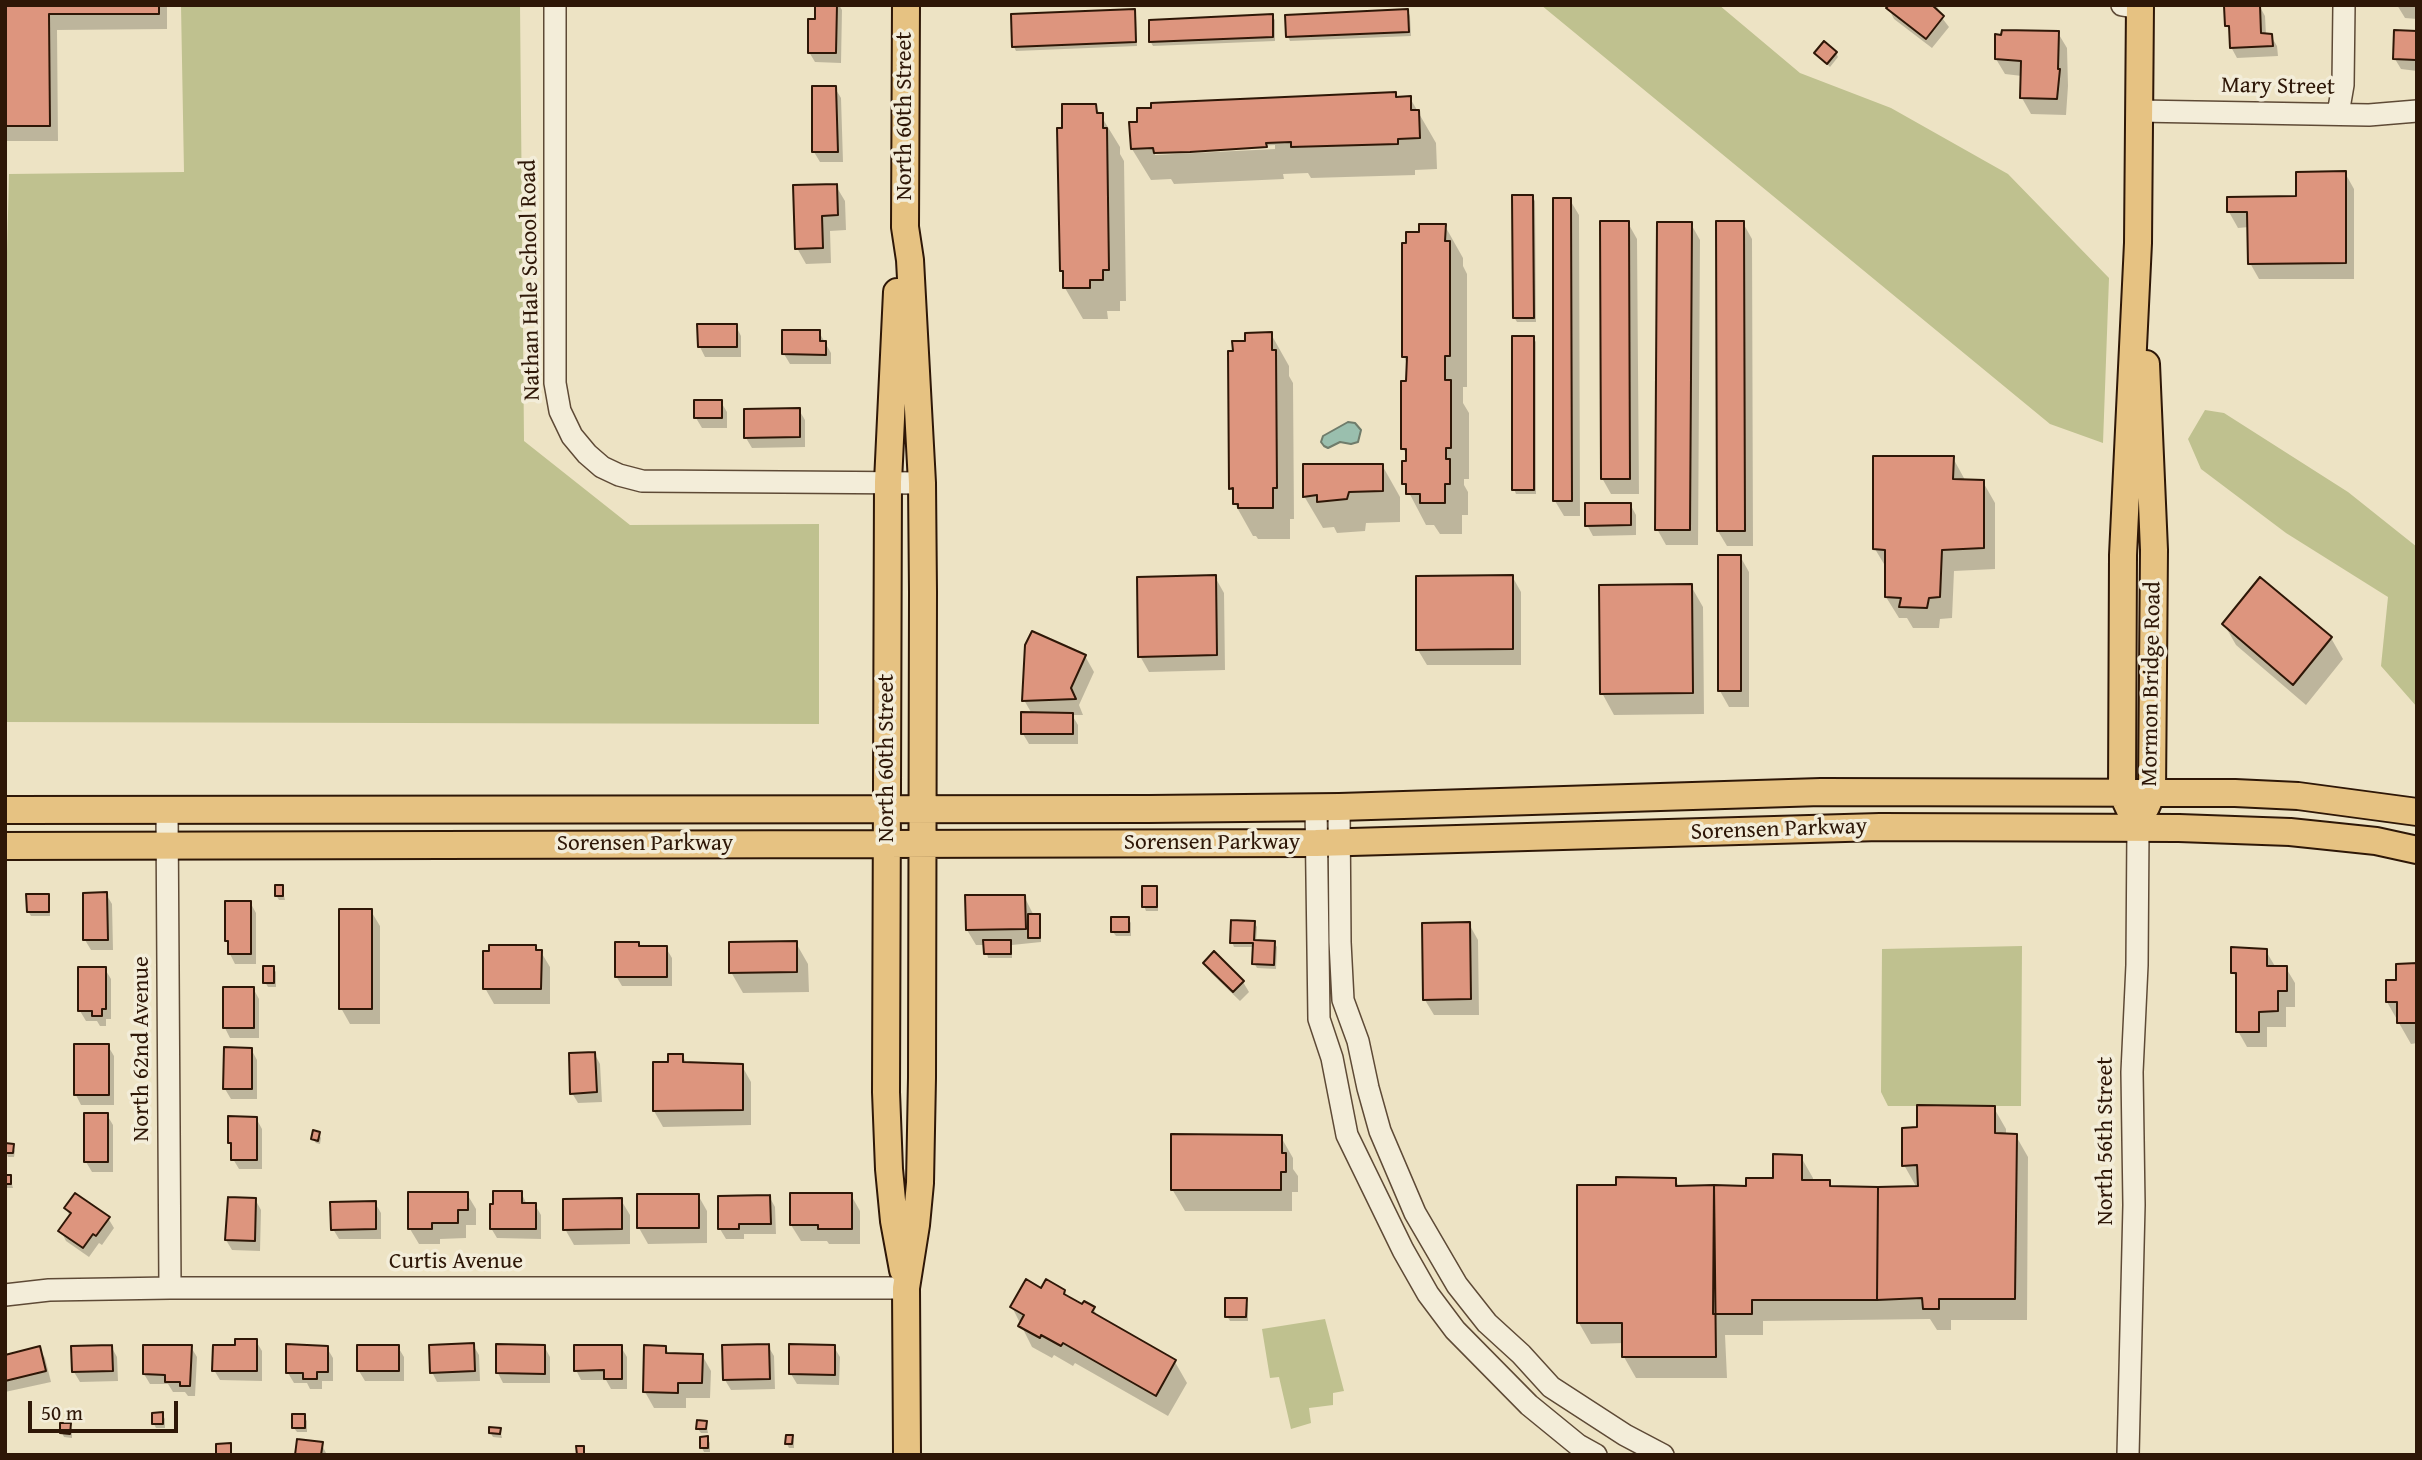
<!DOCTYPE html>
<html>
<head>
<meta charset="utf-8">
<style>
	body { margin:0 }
	#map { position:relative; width:2422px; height:1460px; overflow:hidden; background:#ede3c4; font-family:"Gentium Book Plus",serif }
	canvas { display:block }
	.frame { position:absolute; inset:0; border:7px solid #2e1707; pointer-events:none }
	.scale { position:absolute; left:28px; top:1401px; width:150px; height:32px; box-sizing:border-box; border:4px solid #2e1707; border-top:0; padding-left:9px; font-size:21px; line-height:24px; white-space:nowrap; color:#2e1707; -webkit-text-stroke:5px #f3edd9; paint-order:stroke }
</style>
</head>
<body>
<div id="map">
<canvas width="2422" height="1460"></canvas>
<div class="frame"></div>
<div class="scale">50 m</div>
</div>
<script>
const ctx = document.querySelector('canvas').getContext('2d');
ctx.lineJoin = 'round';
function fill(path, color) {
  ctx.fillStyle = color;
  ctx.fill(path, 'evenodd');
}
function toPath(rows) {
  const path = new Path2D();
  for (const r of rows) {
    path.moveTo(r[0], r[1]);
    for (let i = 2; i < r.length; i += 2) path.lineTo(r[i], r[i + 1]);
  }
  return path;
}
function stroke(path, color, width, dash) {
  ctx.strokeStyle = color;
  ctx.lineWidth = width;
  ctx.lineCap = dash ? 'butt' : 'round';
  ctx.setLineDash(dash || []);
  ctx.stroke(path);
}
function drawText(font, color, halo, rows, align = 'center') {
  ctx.font = font + ' "Gentium Book Plus",serif';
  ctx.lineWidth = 7;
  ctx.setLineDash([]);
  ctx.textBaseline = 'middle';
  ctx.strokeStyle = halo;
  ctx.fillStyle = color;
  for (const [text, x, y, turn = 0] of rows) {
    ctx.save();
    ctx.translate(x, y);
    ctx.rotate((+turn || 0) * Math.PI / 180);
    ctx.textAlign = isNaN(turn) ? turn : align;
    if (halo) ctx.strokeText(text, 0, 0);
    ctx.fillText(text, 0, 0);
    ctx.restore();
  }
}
const green = toPath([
	[181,5,520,5,524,441,630,525,819,524,819,724,5,722,5,331,9,174,184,172],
	[1541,5,1719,5,1800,73,1891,108,2008,174,2109,278,2103,443,2050,424],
	[2205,410,2224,413,2348,492,2417,547,2417,707,2381,666,2388,597,2286,533,2201,469,2188,439],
	[2022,946,2021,1106,1888,1106,1881,1092,1882,949],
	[1325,1319,1344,1391,1333,1393,1333,1405,1309,1408,1311,1423,1291,1429,1279,1377,1270,1378,1262,1329]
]);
const water = toPath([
	[1348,422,1355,423,1361,430,1358,442,1351,444,1340,442,1328,448,1324,446,1321,442,1323,436,1348,422]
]);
const shadow = toPath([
	[5,5,167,5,167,29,57,30,58,141,5,141],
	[817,5,839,5,842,10,841,63,815,62,809,52,817,21],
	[1891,5,1936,5,1940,12,1939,14,1949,27,1932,48,1894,19,1889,9],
	[2256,5,2298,5,2298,7,2260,7,2265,16,2266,35,2271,36,2277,46,2278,56,2237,58,2231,47,2231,33,2227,26],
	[2397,5,2417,5,2417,19,2405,18],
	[1134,11,1136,15,1137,46,1016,51,1014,47],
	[1408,11,1410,16,1411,36,1290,41,1288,37],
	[1272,16,1275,20,1275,41,1153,46,1150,41],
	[2058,33,2067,48,2068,86,2066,115,2031,114,2022,98,2022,76,2005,74,1996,59],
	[2417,33,2417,71,2401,69,2395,59],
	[1816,53,1836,53,1838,57,1830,67],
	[835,88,841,98,843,162,820,162,814,152],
	[1395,94,1397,99,1410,98,1436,143,1437,169,1415,170,1415,175,1311,178,1308,173,1283,174,1284,179,1174,184,1171,179,1151,180,1132,149],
	[1275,145,1275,149,1155,155,1155,152],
	[1095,106,1120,147,1120,154,1124,161,1126,301,1120,301,1120,311,1107,311,1108,319,1083,319,1065,288,1065,276,1061,270,1064,130],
	[2345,173,2354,189,2354,279,2259,279,2250,263,2249,227,2238,228,2229,212,2298,198],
	[836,186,845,201,846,230,830,231,831,263,806,264,797,248],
	[1532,197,1535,201,1536,322,1517,322,1514,317],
	[1570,200,1579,215,1580,516,1564,516,1555,501],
	[1628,223,1637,239,1639,494,1611,494,1602,478],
	[1743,223,1752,239,1753,546,1727,546,1718,531],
	[1691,224,1700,240,1698,545,1666,545,1657,529],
	[1445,226,1463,258,1463,266,1467,274,1467,387,1463,387,1463,403,1469,413,1469,479,1464,479,1464,485,1468,492,1468,515,1462,515,1462,534,1440,534,1434,525,1426,525,1404,483,1407,463,1407,456,1403,448,1408,365,1404,357,1421,234],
	[736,326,741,336,741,357,705,357,700,347],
	[819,332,831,353,831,364,790,364,784,354],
	[1271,334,1289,366,1289,376,1293,383,1294,519,1290,519,1290,539,1258,539,1256,536,1253,536,1235,504,1235,495,1231,488,1234,352,1246,343],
	[1533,337,1536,342,1536,494,1516,494,1514,489],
	[721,402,727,412,727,428,702,428,696,418],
	[799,410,805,420,805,447,752,448,746,438],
	[1953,458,1965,480,1983,482,1995,503,1995,569,1954,571,1952,618,1940,619,1939,628,1913,628,1907,618,1899,618,1886,597,1887,569,1875,549],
	[1382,465,1400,497,1400,522,1366,523,1365,531,1337,533,1334,527,1323,528,1304,496],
	[1630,504,1636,515,1636,535,1593,536,1587,525],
	[1740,556,1749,572,1749,707,1729,707,1720,691],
	[1512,576,1521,592,1521,665,1427,665,1418,650],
	[1215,577,1224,593,1225,670,1149,672,1140,656],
	[1691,586,1703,607,1704,714,1614,715,1602,693],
	[2224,624,2331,638,2343,659,2306,705,2236,645],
	[1085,656,1094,672,1079,705,1083,715,1072,715,1078,725,1078,744,1029,744,1023,734,1032,714,1024,700],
	[282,887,285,900,279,900,276,895],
	[1155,887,1158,892,1158,911,1146,911,1144,906],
	[106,894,112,904,113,950,91,950,85,940],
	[48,896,50,900,50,916,31,916,28,911],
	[1024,896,1034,916,1039,916,1041,921,1041,942,1012,945,1012,958,988,958,985,945,976,945,967,930],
	[250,902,256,913,256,964,235,964,230,954,230,946,227,941],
	[371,911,380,926,380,1024,350,1024,341,1008],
	[1128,918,1131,923,1131,936,1116,936,1113,932],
	[1254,922,1257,927,1256,942,1274,943,1277,947,1276,969,1257,968,1254,963,1255,947,1234,947,1232,942],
	[1469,924,1478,940,1479,1015,1434,1015,1425,1000],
	[796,943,808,964,809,992,743,993,731,972],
	[638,944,641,948,666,948,672,958,672,986,622,986,616,976],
	[535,947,537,952,541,952,550,967,550,1004,494,1004,485,988],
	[2266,951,2276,968,2286,968,2295,983,2295,1007,2286,1007,2286,1027,2267,1027,2267,1047,2247,1047,2238,1031,2238,980,2233,972],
	[1205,963,1243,982,1249,992,1240,1001,1211,973],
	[2417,965,2417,1043,2411,1044,2387,1002,2398,981],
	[273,968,276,972,276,987,268,987,265,982],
	[105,969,111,979,111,1019,106,1019,106,1026,100,1026,97,1021,86,1021,80,1011],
	[253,988,259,999,259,1038,230,1038,225,1028],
	[108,1046,114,1056,114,1105,81,1105,76,1095],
	[251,1049,257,1060,257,1099,231,1099,225,1089],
	[594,1053,600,1064,602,1102,578,1103,572,1093],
	[682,1055,687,1064,742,1066,751,1082,751,1125,663,1127,654,1111,670,1064],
	[1994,1108,2006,1129,2006,1135,2016,1136,2028,1157,2027,1320,1951,1320,1951,1330,1937,1330,1930,1319,1763,1321,1763,1335,1725,1335,1727,1378,1636,1378,1624,1357,1624,1343,1591,1344,1579,1323,1618,1187,1675,1179,1680,1188,1748,1187,1775,1180,1801,1157,1813,1178,1813,1182,1829,1182,1833,1188,1917,1188,1904,1165],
	[107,1115,113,1125,113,1172,92,1172,86,1162],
	[256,1118,262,1129,262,1169,239,1169,233,1159,233,1148,230,1143],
	[319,1134,321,1138,320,1144,316,1143,313,1139],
	[1281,1137,1293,1158,1293,1169,1298,1176,1298,1192,1292,1192,1292,1211,1185,1211,1172,1189],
	[12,1146,15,1151,14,1157,8,1157,6,1152],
	[5,1177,10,1177,13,1188,7,1188],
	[521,1192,527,1205,535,1205,541,1215,541,1239,497,1238,491,1228],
	[467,1194,476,1209,476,1225,466,1225,466,1238,440,1239,440,1244,419,1244,410,1229],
	[698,1195,707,1211,707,1243,648,1244,639,1228],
	[851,1195,860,1211,860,1244,829,1244,827,1241,801,1241,791,1225],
	[769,1196,775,1207,776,1234,744,1234,744,1239,726,1239,720,1229],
	[255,1199,261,1210,260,1251,232,1250,226,1240],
	[621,1200,630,1215,630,1244,574,1245,565,1229],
	[375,1203,381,1213,381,1239,339,1239,333,1229],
	[66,1208,108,1218,114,1228,102,1245,99,1243,89,1257,66,1241,61,1231,70,1217],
	[1041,1290,1064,1292,1068,1298,1083,1306,1093,1308,1099,1319,1175,1362,1187,1383,1168,1416,1075,1363,1073,1366,1054,1355,1052,1358,1032,1347,1012,1307],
	[1246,1300,1248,1305,1248,1321,1230,1321,1227,1316],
	[256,1341,262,1351,262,1381,220,1380,214,1370,236,1347],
	[473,1345,479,1355,480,1381,437,1382,432,1372],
	[111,1346,117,1357,118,1381,80,1382,74,1372],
	[544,1346,550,1357,550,1383,503,1383,498,1373],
	[768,1346,774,1356,775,1389,731,1390,725,1380,724,1347],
	[191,1347,197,1357,195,1396,188,1396,185,1392,173,1392,168,1384,150,1384,144,1374],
	[398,1347,404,1357,404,1381,365,1381,359,1371],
	[621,1347,627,1357,627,1389,611,1389,606,1380,581,1380,576,1370],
	[665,1347,670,1355,702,1355,711,1371,710,1398,686,1398,686,1408,654,1408,645,1392],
	[834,1347,840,1357,839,1385,797,1384,791,1374],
	[39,1348,45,1358,51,1382,5,1392,5,1356],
	[327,1348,333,1358,333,1381,322,1381,322,1389,310,1389,307,1383,294,1383,288,1373],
	[162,1414,165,1419,165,1428,156,1428,154,1424],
	[304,1416,307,1421,307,1432,297,1432,294,1428],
	[706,1422,708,1433,701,1433,698,1429],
	[70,1425,72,1429,72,1438,64,1437,62,1433],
	[500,1429,502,1438,493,1437,490,1432],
	[792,1437,794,1441,794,1448,789,1448,787,1444],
	[707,1438,710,1443,710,1452,704,1452,702,1448],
	[321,1443,327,1455,297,1455]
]);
const building = toPath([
	[5,5,159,5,159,14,49,14,50,126,5,126,5,5],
	[815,5,837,5,836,53,808,53,808,19,815,19,815,5],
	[1889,5,1932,5,1944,16,1926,39,1886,8,1889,5],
	[2260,5,2261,33,2272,34,2273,46,2230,48,2229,26,2225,26,2224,6,2260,5],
	[1135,9,1136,42,1012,47,1011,14,1135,9],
	[1408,9,1409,32,1286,37,1285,15,1408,9],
	[1273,14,1273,37,1149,42,1149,20,1273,14],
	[2002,30,2059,31,2058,69,2060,69,2057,99,2020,98,2021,61,1995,59,1995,34,2001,35,2002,30],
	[2394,30,2417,31,2417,63,2416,60,2393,59,2394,30],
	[1824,41,1837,52,1827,64,1814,53,1824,41],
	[812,86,836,86,838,152,812,152,812,86],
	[1396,92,1396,97,1411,96,1411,110,1419,110,1420,138,1398,139,1398,144,1291,147,1291,142,1266,143,1267,147,1190,152,1154,153,1153,148,1131,149,1129,122,1137,122,1137,108,1151,108,1151,103,1396,92],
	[1062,104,1096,104,1097,113,1103,113,1103,128,1107,128,1109,270,1103,270,1103,280,1090,280,1090,288,1063,288,1063,271,1060,271,1057,128,1062,128,1062,104],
	[2346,171,2346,263,2248,264,2247,212,2227,212,2227,197,2296,196,2296,172,2346,171],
	[837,184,838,215,822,216,823,248,795,249,793,185,837,184],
	[1512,195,1533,195,1534,318,1513,318,1512,195],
	[1553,198,1571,198,1572,501,1553,501,1553,198],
	[1600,221,1629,221,1630,479,1601,479,1600,221],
	[1716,221,1744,221,1745,531,1717,531,1716,221],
	[1657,222,1692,222,1690,530,1655,530,1657,222],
	[1419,224,1446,224,1445,241,1450,241,1450,356,1445,356,1445,380,1451,380,1451,448,1446,448,1446,459,1450,459,1450,484,1445,484,1445,503,1420,503,1420,494,1406,494,1406,484,1402,484,1402,461,1406,461,1406,449,1401,449,1401,381,1406,381,1407,357,1402,357,1402,243,1406,243,1406,232,1419,232,1419,224],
	[697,324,737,324,737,347,698,347,697,324],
	[782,330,820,330,820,341,826,341,826,355,782,354,782,330],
	[1272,332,1272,350,1276,350,1277,488,1273,488,1273,508,1238,508,1238,504,1233,504,1233,488,1229,489,1228,351,1233,351,1232,341,1245,341,1245,333,1272,332],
	[1512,336,1534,336,1534,490,1512,490,1512,336],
	[694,400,722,400,722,418,694,418,694,400],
	[800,408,800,437,744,438,744,409,800,408],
	[1873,456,1954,456,1953,479,1984,480,1984,548,1942,550,1940,597,1929,598,1927,608,1899,607,1901,598,1885,597,1885,550,1873,549,1873,456],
	[1303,464,1383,464,1383,491,1349,492,1347,499,1317,502,1317,495,1303,497,1303,464],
	[1585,503,1631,503,1631,525,1585,526,1585,503],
	[1718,555,1741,555,1741,691,1718,691,1718,555],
	[1216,575,1217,655,1138,657,1137,577,1216,575],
	[1513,575,1513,649,1416,650,1416,576,1513,575],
	[2260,577,2332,637,2293,685,2222,624,2260,577],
	[1692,584,1693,693,1600,694,1599,585,1692,584],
	[1032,631,1086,655,1071,688,1076,699,1022,701,1025,645,1032,631],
	[1021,712,1073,713,1073,734,1021,734,1021,712],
	[275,885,283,885,283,896,275,896,275,885],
	[1142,886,1157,886,1157,907,1142,907,1142,886],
	[107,892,108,940,83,940,83,893,107,892],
	[26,894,49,894,49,912,27,912,26,894],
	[965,895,1025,895,1026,929,966,930,965,895],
	[225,901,251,901,251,954,228,954,228,941,225,941,225,901],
	[339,909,372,909,372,1009,339,1009,339,909],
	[1028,914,1040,914,1040,938,1028,938,1028,914],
	[1111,917,1129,917,1129,932,1111,932,1111,917],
	[1231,920,1255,921,1254,940,1275,941,1274,965,1252,964,1253,943,1230,943,1231,920],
	[1470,922,1471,999,1423,1000,1422,923,1470,922],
	[983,940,1011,940,1011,954,984,954,983,940],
	[797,941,797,972,729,973,729,942,797,941],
	[615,942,639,942,639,946,667,946,667,977,615,977,615,942],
	[489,945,536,945,536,950,542,950,541,989,483,989,483,951,489,951,489,945],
	[2231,947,2267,949,2267,966,2287,966,2287,991,2278,991,2278,1011,2259,1012,2259,1032,2236,1032,2236,973,2231,973,2231,947],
	[1214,951,1244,981,1233,992,1203,963,1214,951],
	[2417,963,2417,1023,2397,1023,2397,1002,2386,1002,2386,980,2396,980,2396,964,2417,963],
	[263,966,274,966,274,983,263,983,263,966],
	[78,967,106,967,106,1009,102,1009,102,1016,92,1016,92,1011,78,1011,78,967],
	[223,987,254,987,254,1028,223,1028,223,987],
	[74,1044,109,1044,109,1095,74,1095,74,1044],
	[224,1047,252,1048,252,1089,223,1089,224,1047],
	[595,1052,597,1092,570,1094,569,1053,595,1052],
	[668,1054,683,1054,683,1062,743,1064,743,1110,653,1111,653,1062,668,1062,668,1054],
	[1917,1105,1995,1106,1995,1133,2017,1134,2015,1299,1939,1299,1939,1309,1923,1309,1922,1298,1877,1300,1878,1187,1918,1186,1917,1165,1902,1166,1902,1128,1917,1127,1917,1105],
	[84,1113,108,1113,108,1162,84,1162,84,1113],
	[228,1116,257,1117,257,1160,231,1160,231,1143,228,1143,228,1116],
	[313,1130,320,1132,318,1141,311,1139,313,1130],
	[1171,1134,1282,1135,1282,1153,1286,1153,1286,1172,1281,1172,1281,1190,1171,1190,1171,1134],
	[5,1143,14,1144,13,1153,5,1153,5,1143],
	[1773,1154,1802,1155,1802,1180,1830,1180,1830,1186,1878,1187,1877,1300,1752,1300,1752,1314,1713,1314,1714,1185,1746,1186,1746,1178,1773,1178,1773,1154],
	[5,1175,11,1175,11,1184,5,1184,5,1175],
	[1616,1177,1676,1178,1676,1186,1714,1185,1716,1357,1622,1357,1622,1323,1577,1323,1577,1185,1616,1185,1616,1177],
	[493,1191,522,1191,522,1203,536,1203,536,1229,490,1229,490,1204,493,1204,493,1191],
	[408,1192,468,1192,468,1210,458,1210,458,1223,432,1223,432,1229,408,1229,408,1192],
	[75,1193,110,1217,96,1236,93,1234,83,1248,58,1231,71,1213,64,1208,75,1193],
	[790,1193,852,1193,852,1229,818,1229,818,1225,790,1225,790,1193],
	[637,1194,699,1194,699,1228,637,1228,637,1194],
	[770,1195,771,1224,739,1224,739,1229,718,1229,718,1196,770,1195],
	[228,1197,256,1198,255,1241,225,1240,228,1197],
	[622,1198,622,1229,563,1230,563,1199,622,1198],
	[376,1201,376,1229,331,1230,330,1202,376,1201],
	[1026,1279,1041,1288,1046,1279,1065,1290,1064,1294,1082,1304,1084,1301,1095,1307,1092,1312,1176,1360,1156,1396,1063,1343,1061,1346,1041,1335,1040,1338,1018,1326,1024,1315,1010,1307,1026,1279],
	[1225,1298,1247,1298,1246,1317,1225,1317,1225,1298],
	[235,1339,257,1339,257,1371,212,1371,213,1345,235,1345,235,1339],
	[474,1343,475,1371,430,1373,429,1345,474,1343],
	[286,1344,328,1346,328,1372,317,1372,317,1379,303,1379,303,1373,286,1373,286,1344],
	[496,1344,545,1345,545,1374,496,1373,496,1344],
	[769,1344,770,1379,723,1380,722,1345,769,1344],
	[789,1344,835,1345,835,1375,789,1374,789,1344],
	[112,1345,113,1371,72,1372,71,1346,112,1345],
	[143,1345,192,1345,190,1386,180,1386,180,1382,165,1382,165,1375,143,1374,143,1345],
	[357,1345,399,1345,399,1371,357,1371,357,1345],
	[574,1345,622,1345,622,1379,604,1379,604,1370,574,1371,574,1345],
	[644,1345,666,1346,666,1353,703,1354,702,1383,678,1383,678,1393,643,1392,644,1345],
	[40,1346,46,1371,5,1381,5,1355,40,1346],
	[163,1412,163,1424,152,1424,152,1413,163,1412],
	[292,1414,305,1414,305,1428,292,1428,292,1414],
	[697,1420,707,1421,706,1429,696,1429,697,1420],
	[60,1423,71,1423,70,1434,60,1433,60,1423],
	[489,1427,501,1428,500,1434,489,1433,489,1427],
	[786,1435,793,1435,792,1444,785,1444,786,1435],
	[708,1436,708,1448,700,1448,700,1437,708,1436],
	[297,1439,323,1442,321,1455,295,1455,297,1439],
	[231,1443,231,1455,216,1455,216,1444,231,1443],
	[576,1446,584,1446,584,1455,577,1455,576,1446]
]);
const minor = toPath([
	[555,5,555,383,560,411,572,436,587,454,602,467,619,475,642,481,922,483],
	[2122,5,2140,8],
	[2138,111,2369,115,2417,111],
	[2338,114,2343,85,2344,5],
	[1316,807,1319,1019,1332,1058,1347,1135,1403,1250,1428,1294,1455,1330,1529,1405,1578,1445,1596,1455],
	[1339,807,1340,942,1343,1000,1358,1041,1368,1088,1380,1131,1415,1213,1457,1285,1487,1323,1521,1354,1551,1387,1625,1435,1663,1455],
	[167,810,170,1288],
	[5,1295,49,1290,170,1288,906,1288],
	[2128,1455,2134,1205,2132,1072,2137,965,2138,828]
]);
const major = toPath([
	[906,5,905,227,910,260,922,483,923,592,922,1078,920,1183,916,1225,906,1288,907,1455],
	[897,292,888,482,886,1092,889,1169,894,1221,903,1270],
	[2146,364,2154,550,2152,793,2146,807],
	[2129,808,2122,793,2123,555,2138,243,2140,5],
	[5,810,1149,809,1339,807,1821,792,2235,793,2298,796,2417,812],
	[5,846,1316,843,1880,827,2179,828,2290,832,2376,841,2417,850]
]);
const streetNames = [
	["Mary Street",2278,87,1],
	["North 60th Street",905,116,-90],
	["Nathan Hale School Road",531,280,-91],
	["Mormon Bridge Road",2152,684,-89],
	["North 60th Street",887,758,-90],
	["Sorensen Parkway",1779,830,-2],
	["Sorensen Parkway",1212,843],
	["Sorensen Parkway",645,844],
	["North 62nd Avenue",142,1049,-90],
	["North 56th Street",2106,1141,-90],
	["Curtis Avenue",456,1262]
];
fill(green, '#bfc18f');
fill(water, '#9abfae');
stroke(water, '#6f7c6b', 2);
fill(shadow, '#0003');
fill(building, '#dd957e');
stroke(building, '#2e1707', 2);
stroke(minor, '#5e4a36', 24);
stroke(major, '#2e1707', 30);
stroke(minor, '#f3edd9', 21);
stroke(major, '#e6c282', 26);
drawText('23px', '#2e1707', '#f3edd9', streetNames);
</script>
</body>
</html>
